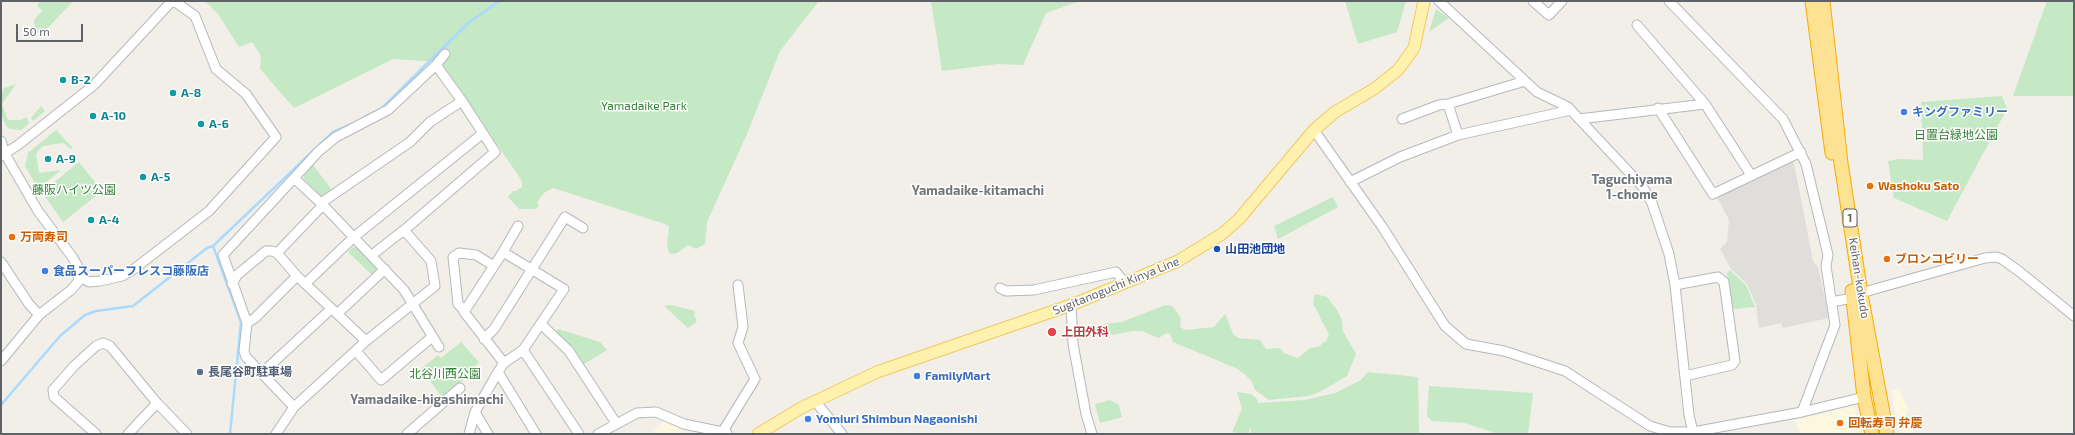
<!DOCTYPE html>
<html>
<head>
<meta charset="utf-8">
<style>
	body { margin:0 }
	#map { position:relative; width:2075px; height:435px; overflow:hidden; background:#f1efe8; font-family:"Exo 2",sans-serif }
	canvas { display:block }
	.frame { position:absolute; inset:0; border:2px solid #5f6368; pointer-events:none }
	.scale { position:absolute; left:16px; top:24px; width:67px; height:18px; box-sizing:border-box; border:2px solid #5f6368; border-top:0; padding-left:5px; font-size:12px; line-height:14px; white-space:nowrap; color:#5f6368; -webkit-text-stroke:3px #fff; paint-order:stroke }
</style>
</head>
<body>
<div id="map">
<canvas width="2075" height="435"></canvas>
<div class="frame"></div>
<div class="scale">50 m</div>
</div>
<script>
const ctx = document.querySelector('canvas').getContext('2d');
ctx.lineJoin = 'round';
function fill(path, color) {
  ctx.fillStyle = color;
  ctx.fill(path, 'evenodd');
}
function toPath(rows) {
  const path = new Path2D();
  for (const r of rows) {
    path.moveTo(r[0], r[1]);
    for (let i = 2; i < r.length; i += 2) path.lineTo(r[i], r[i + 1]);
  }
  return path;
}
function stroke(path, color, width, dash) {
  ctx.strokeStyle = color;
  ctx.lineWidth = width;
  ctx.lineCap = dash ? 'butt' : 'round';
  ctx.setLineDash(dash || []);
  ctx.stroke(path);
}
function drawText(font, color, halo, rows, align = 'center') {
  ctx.font = font + ' "Exo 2","Noto Sans JP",sans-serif';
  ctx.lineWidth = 3;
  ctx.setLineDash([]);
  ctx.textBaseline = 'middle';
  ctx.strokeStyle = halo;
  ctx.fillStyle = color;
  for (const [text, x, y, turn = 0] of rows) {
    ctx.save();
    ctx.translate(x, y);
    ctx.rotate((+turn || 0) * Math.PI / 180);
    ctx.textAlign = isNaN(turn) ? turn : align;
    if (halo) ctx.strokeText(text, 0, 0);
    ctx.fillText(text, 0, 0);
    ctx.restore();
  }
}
const commercial = toPath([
	[1899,389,1909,410,1907,411,1905,418,1916,434,1900,434,1891,391],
	[1852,406,1855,409,1861,434,1800,434,1796,420],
	[667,418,685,434,651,434]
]);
const industrial = toPath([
	[1793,158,1813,261,1818,267,1829,318,1783,328,1781,323,1759,328,1756,304,1747,284,1731,269,1720,249,1727,242,1729,220,1716,195]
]);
const green = toPath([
	[41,1,73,1,46,30,34,34,31,32,35,28,34,20,42,11,37,5],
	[202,1,819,1,780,51,747,134,707,222,705,244,696,249,688,245,677,253,670,254,667,247,669,227,665,224,553,188,544,193,537,202,539,206,535,209,519,209,508,197,513,191,516,191,522,187,522,181,441,62,393,59,294,108,260,69,261,56,252,42,239,47,218,14,206,2],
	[931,1,1080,1,1046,13,1023,65,998,64,942,71],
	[1345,1,1406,1,1397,32,1358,44],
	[2047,1,2074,1,2074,96,2013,96],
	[1436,9,1449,18,1429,32],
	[16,84,2,104,8,120,21,120,27,117,29,123,21,130,10,129,6,126,1,114,1,95,4,88],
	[2002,96,2007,109,1947,221,1894,198,1888,161,1899,159,1923,160,1921,102],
	[41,106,45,111,33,121,31,118],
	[56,130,73,148,71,149,63,143,42,146,36,154,39,173,61,170,38,189,25,166,28,153],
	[79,162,102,191,63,222,42,192],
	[313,165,332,190,323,198,304,179,304,175],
	[1333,197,1338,207,1278,239,1274,226],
	[353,247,360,247,377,265,376,271,372,275,348,252],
	[1730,270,1746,285,1755,307,1733,309,1727,273],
	[1315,294,1327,297,1337,310,1342,320,1343,331,1356,354,1347,376,1320,392,1308,396,1269,400,1255,390,1251,380,1238,369,1173,342,1170,334,1166,333,1159,338,1142,331,1132,331,1112,335,1108,329,1104,331,1101,328,1104,324,1122,322,1165,305,1172,306,1181,318,1180,327,1185,330,1214,327,1224,315,1226,315,1233,334,1238,338,1260,340,1266,349,1280,348,1284,353,1298,358,1310,348,1318,347,1326,341,1329,335,1313,303],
	[671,305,695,311,694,315,697,321,688,328,664,306],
	[558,329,600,342,607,350,584,364,573,347,556,333],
	[461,342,479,362,466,378,442,397,428,378,417,372,438,355,441,358],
	[1368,372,1418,377,1419,434,1251,434,1251,427,1248,434,1232,432,1242,409,1237,392,1251,394,1257,399,1258,403,1305,400,1335,393,1361,380],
	[1429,386,1533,393,1528,434,1498,434,1465,423,1432,421,1427,416],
	[1110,400,1119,405,1122,417,1100,423,1095,404]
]);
const stream = toPath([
	[364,117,382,108,467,24,499,1],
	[213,246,241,322,230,434],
	[1,405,60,336,85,315,96,311,133,306,207,248,213,246,333,132,352,124]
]);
const minor = toPath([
	[1439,1,1537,92,1568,107,1642,186,1652,203,1669,254,1675,285,1689,415,1693,432],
	[1533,1,1549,15,1562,1],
	[1669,1,1783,119,1806,164,1828,255,1826,266,1835,325,1802,412],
	[1637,25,1705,104,1751,175],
	[1448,104,1458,135],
	[1658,108,1713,194,1801,152],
	[1402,119,1439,105,1448,104,1525,81],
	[1579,119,1705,104],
	[1314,130,1383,228,1445,326,1466,344,1504,351,1565,371,1650,426,1670,432,1693,432,1802,412,1864,397],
	[1,141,5,154,38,211,73,258,78,267,79,276,78,282,71,290,39,315,1,361],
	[1,156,18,145,94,85,172,1],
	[294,178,323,205,404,290,439,347],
	[1350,182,1400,157,1458,135,1571,110],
	[321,203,410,142,430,122,462,101],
	[503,252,518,226],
	[277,253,323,205],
	[372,255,409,226,495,152,462,101,436,65],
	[1,262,29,304,39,315],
	[79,276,89,282,100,281,122,276,134,269,209,211,276,137,246,94,216,69,195,16,174,1],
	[232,284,237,275,266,251,272,251,277,253,297,276,366,341],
	[305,284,354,237,482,134],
	[1675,285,1718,277,1724,282,1735,361,1732,365,1685,376],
	[1000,288,1006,291,1034,290,1116,272,1124,282],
	[1831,302,1853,298,1868,291,1985,258,1996,257,2002,259,2020,272,2074,316],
	[1071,305,1073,344,1086,414,1092,434],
	[465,311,458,304,453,257,459,253,476,255,494,266],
	[337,314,385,269],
	[247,323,255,318,297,276],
	[541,324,569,351,616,423],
	[484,339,494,329,565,217,583,228],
	[523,350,579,434],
	[356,351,381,380,432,337],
	[498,372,536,434],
	[262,373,331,309],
	[815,401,842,434],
	[294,407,246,357,244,351,247,323,223,255,319,151,336,137,388,110,436,65,445,54],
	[475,412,488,434],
	[723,431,755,379,738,343,743,327,738,285],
	[96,434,54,397,53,390,74,366,96,346,103,343,110,346,157,403,187,434],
	[128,434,157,403],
	[276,434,294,407,366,341,435,286,431,261,404,230],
	[407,434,460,388],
	[469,434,475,412,498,372,504,363,523,350,564,289,503,252,464,312,504,363],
	[598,434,637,413,656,412,684,424,727,433]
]);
const major = toPath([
	[758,434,801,408,877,372,1071,305,1178,261,1222,234,1239,219,1314,130,1335,112,1374,89,1398,70,1414,48,1424,1]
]);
const highway = toPath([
	[1812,1,1832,153],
	[1823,1,1841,163,1861,294,1887,434],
	[1852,291,1864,397,1872,434]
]);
const markers = [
	[63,80,4,"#0f9aa8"],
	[173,93,4,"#0f9aa8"],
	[1904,112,4,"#3f7fe0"],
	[93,116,4,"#0f9aa8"],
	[201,124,4,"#0f9aa8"],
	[48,159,4,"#0f9aa8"],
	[143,177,4,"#0f9aa8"],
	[1870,186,4,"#e8710a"],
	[91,220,4,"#0f9aa8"],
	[12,237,4,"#e8710a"],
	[1217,249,4,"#1a4fb4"],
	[1887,259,4,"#e8710a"],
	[45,271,4,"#3f7fe0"],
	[1052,332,5,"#e0444e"],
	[200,372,4,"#5c6f8a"],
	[917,376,4,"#3f7fe0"],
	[808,419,4,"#3f7fe0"],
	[1840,423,4,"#e8710a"]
];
const shields = [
	[1850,218,14]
];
const shieldNames = [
	["1",1850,218]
];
const cultureNames = [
	["B-2",71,80],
	["A-8",181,93],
	["A-10",101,116],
	["A-6",209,124],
	["A-9",56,159],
	["A-5",151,177],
	["A-4",99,220]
];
const parkNames = [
	["Yamadaike Park",644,106],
	["日置台緑地公園",1956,135],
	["藤阪ハイツ公園",74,190],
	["北谷川西公園",445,374]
];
const shopNames = [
	["キングファミリー",1912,112],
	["食品スーパーフレスコ藤阪店",53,271],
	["FamilyMart",925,376],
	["Yomiuri Shimbun Nagaonishi",816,419]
];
const foodNames = [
	["Washoku Sato",1878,186],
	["万両寿司",20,237],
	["ブロンコビリー",1895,259],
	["回転寿司 弁慶",1848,423]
];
const transitNames = [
	["山田池団地",1225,249]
];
const streetNames = [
	["Keihan-kokudo",1859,278,81],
	["Sugitanoguchi Kinya Line",1116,286,-22]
];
const healthNames = [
	["上田外科",1061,332]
];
const serviceNames = [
	["長尾谷町駐車場",208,372]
];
const neighbourhoodNames = [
	["Taguchiyama",1632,180],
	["1-chome",1632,195],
	["Yamadaike-kitamachi",978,191],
	["Yamadaike-higashimachi",427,400]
];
fill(commercial, '#fef7e0');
fill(industrial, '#e0deda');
fill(green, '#c5e8c5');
stroke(stream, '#aadaff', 2.5);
stroke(minor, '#b5b8bc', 11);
stroke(major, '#f2c960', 13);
stroke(highway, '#f9ab00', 15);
stroke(minor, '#fff', 9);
stroke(major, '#fff2af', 11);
stroke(highway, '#fde293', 13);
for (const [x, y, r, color] of markers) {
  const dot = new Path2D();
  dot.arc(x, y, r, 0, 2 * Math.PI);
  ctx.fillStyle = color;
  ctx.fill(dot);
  stroke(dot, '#fff', 1.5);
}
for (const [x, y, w] of shields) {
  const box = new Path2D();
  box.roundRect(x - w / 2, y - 9, w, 18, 3);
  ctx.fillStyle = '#fff';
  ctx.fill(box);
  stroke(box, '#5f6368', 1);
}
drawText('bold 11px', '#5f6368', null, shieldNames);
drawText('bold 12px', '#0d838f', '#fff', cultureNames, 'left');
drawText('12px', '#348238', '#fff', parkNames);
drawText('bold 12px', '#366cbe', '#fff', shopNames, 'left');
drawText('bold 12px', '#c56008', '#fff', foodNames, 'left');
drawText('bold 12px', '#164399', '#fff', transitNames, 'left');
drawText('12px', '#5f6368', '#fff', streetNames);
drawText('bold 12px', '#be3a42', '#fff', healthNames, 'left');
drawText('bold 12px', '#4e5e75', '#fff', serviceNames, 'left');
drawText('bold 13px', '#70757a', '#fff', neighbourhoodNames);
</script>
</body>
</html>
